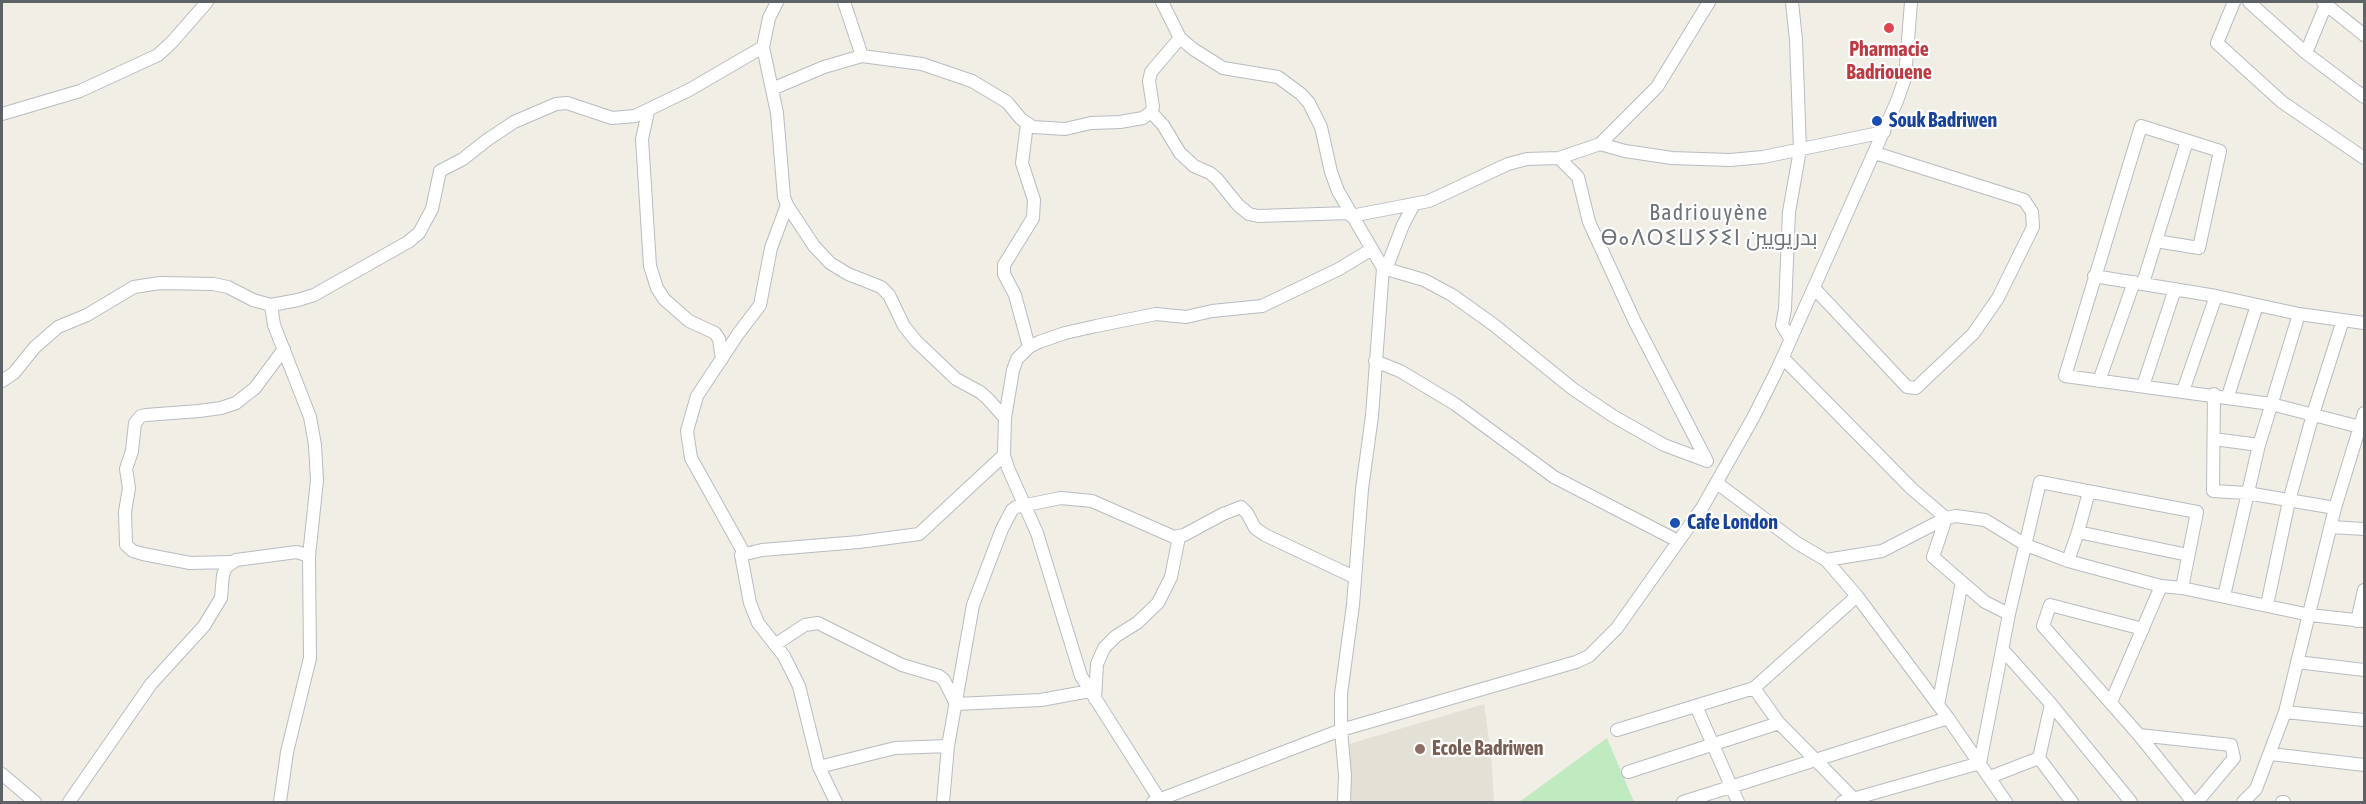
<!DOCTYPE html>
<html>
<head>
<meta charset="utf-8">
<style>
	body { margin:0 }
	#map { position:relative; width:2366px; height:804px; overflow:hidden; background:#f1eee6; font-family:"Asap Condensed",sans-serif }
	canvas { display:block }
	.frame { position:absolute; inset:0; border:3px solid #5d6267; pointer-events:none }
</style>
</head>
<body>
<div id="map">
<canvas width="2366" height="804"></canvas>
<div class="frame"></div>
</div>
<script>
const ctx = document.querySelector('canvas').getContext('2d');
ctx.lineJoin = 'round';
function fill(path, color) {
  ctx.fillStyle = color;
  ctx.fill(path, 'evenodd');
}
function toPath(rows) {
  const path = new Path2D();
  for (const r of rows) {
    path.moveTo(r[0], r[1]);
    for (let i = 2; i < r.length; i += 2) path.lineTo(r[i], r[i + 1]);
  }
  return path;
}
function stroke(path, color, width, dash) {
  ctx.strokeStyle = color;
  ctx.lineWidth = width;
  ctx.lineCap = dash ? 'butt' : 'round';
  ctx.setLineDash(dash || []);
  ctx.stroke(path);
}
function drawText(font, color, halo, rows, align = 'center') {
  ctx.font = font + ' "Asap Condensed",Cairo,"Noto Sans Tifinagh",sans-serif';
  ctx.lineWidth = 4.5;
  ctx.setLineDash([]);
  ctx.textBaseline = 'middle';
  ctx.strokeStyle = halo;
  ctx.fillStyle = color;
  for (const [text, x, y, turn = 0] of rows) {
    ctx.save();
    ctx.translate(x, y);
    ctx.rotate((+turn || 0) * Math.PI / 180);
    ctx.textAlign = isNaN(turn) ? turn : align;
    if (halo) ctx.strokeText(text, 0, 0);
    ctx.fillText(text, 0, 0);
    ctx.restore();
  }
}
const education = toPath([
	[1484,704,1491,754,1494,802,1348,802,1349,744]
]);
const green = toPath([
	[1607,738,1634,802,1519,802,1526,797]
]);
const minor = toPath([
	[777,2,769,18,763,47,777,113,784,197,787,205,814,246,830,263,848,274,881,287,889,295,904,326,916,341,956,379,980,392,988,399,1005,418],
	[844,2,862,56],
	[1162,2,1180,38],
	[2234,2,2217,43,2282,102,2364,158],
	[2249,2,2306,53,2364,97],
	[2323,2,2364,35],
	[2306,53,2327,2],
	[772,89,824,67,862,56,922,64,972,81,1007,102,1021,119,1033,127,1065,129,1091,123,1120,122,1143,118,1151,112,1153,107,1149,81,1151,72,1180,38,1193,49,1223,68,1278,77,1301,94,1309,103,1321,127,1331,172,1338,191,1383,268,1372,416,1362,489,1353,605,1341,694,1341,730,1345,775,1344,802],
	[648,112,642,139,650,266,657,288,664,299,689,321,715,333,719,339,722,359],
	[1151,112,1163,125,1180,153,1194,166,1210,173,1217,179,1238,205,1249,214,1258,216,1350,213],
	[2,114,80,91,158,55,172,42,207,2],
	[1027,124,1022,163,1034,200,1033,218,1004,265,1004,274,1015,295,1029,347],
	[1600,144,1657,87,1709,2],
	[1351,216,1429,201,1508,164,1527,159,1559,158,1600,144,1625,151,1672,158,1730,160,1763,157,1884,132],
	[2156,241,2199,248,2220,151,2141,126,2065,376,2271,404,2364,428],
	[1383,268,1424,280,1452,295,1494,325,1573,389,1613,416,1664,445,1707,461,1635,322,1589,222,1578,177,1559,158],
	[1386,269,1403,225,1413,206],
	[2094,276,2216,296,2299,314,2364,323],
	[2143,283,2187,141],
	[1814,288,1907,387,1916,388,1973,334,1998,298,2033,227,2032,212,2024,200,1875,153],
	[271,305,274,325,310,417,315,445,317,480,309,556,310,658,287,752,280,802],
	[1790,338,1782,325,1785,309,1789,212,1800,150,1796,40,1792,2],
	[1783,358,1912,489,1946,518,1933,557,1985,602,2009,614],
	[1375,361,1400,371,1455,404,1554,477,1678,541],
	[2,381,14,373,35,347,58,327,87,315,134,287,160,283,213,284,228,287,253,300,271,305,298,300,314,295,408,242,419,233,432,209,440,171,463,159,487,140,514,122,556,104,567,103,612,118,635,116,689,90,763,47],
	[2099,381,2134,282],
	[2143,386,2175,289],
	[2183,391,2216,296],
	[2214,394,2213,491,2247,493,2335,508],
	[2228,396,2257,305],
	[2214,439,2259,445],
	[1717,483,1797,543,1826,560,1857,596,1948,718,2006,802],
	[2331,527,2364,529],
	[2078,532,2089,492],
	[744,553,691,458,687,431,697,396,738,334,760,305,771,248,787,205],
	[1826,560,1882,551,1946,518,1956,516,1985,520,2026,545,2068,561,2161,586,2111,702],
	[2068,561,2078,532,2188,555],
	[231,562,190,563,143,554,133,551,126,545,125,512,129,488,126,469,132,451,135,423,141,416,146,415,199,411,221,408,236,403,255,388,284,349],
	[2182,588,2310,615,2364,621],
	[2224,596,2259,445,2299,314],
	[2267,605,2289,501,2313,414,2343,320],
	[2357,621,2364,590],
	[2143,629,2050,605,2043,626,2139,735,2193,802],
	[776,644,805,625,818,623,902,665,939,676,944,680,956,704,1041,700,1090,691],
	[2003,650,2051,704,2131,802],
	[2297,662,2364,670],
	[1754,688,1779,723,1857,802],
	[1095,699,1097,664,1104,648,1116,636,1137,623,1158,603,1171,577,1179,537],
	[1938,705,1962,582],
	[1696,706,1738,802],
	[2285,712,2364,720],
	[1617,730,1754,688,1857,596],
	[2139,735,2231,745,2234,758,2197,802],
	[2271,754,2364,765],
	[2039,758,2072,802],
	[819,767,895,748,948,746],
	[1628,772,1779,723],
	[2,774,35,802],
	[1990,777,2039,758,2051,704],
	[69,802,151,684,204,626,221,598,223,575,226,567,236,560,297,552,309,556],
	[836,802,819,767,799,686,784,656,758,623,750,603,741,555,762,550,859,542,919,534,1004,455],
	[943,802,948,746,973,605,1002,529,1012,510,1016,507,1061,498,1092,501,1174,537,1184,535,1223,514,1241,507,1247,513,1255,528,1265,535,1354,577],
	[1153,802,1341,730,1576,662,1589,656,1617,628,1702,508,1753,418,1777,370,1897,101,1905,78,1911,2],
	[1161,802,1081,676,1037,533,1008,468,1004,455,1005,418,1013,370,1017,359,1029,347,1039,342,1065,333,1096,326,1156,314,1186,317,1212,311,1262,306,1339,269,1372,249],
	[1683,802,1948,718],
	[1842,802,1980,763,2009,614,2040,482,2197,512,2182,588,2161,586],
	[2243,802,2256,789,2285,712,2335,508,2364,413],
	[2282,802,2284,802]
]);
const markers = [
	[1889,28,6,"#e0444e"],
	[1877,121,6,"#1a4fb4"],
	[1675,523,6,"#1a4fb4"],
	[1420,749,6,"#8d6e63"]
];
const healthNames = [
	["Pharmacie",1889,50],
	["Badriouene",1889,73]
];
const transitNames = [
	["Souk Badriwen",1889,121],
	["Cafe London",1687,523]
];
const educationNames = [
	["Ecole Badriwen",1432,749]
];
const quarterNames = [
	["Badriouyène",1709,213],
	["ⴱⴰⴷⵔⵉⵡⵢⵢⵉⵏ بدريويين",1709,238]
];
fill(education, '#e3e0d6');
fill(green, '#c0eac0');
stroke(minor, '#b8bcc0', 14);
stroke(minor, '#fff', 12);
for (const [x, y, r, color] of markers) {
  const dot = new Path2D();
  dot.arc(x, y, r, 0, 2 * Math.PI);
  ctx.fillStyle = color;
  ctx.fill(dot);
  stroke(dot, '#fff', 2);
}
drawText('bold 20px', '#be3a42', '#fff', healthNames);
drawText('bold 20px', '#164399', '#fff', transitNames, 'left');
drawText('bold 20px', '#785e54', '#fff', educationNames, 'left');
ctx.letterSpacing = '1.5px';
drawText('22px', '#6e747a', '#fff', quarterNames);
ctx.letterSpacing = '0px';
</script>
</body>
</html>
